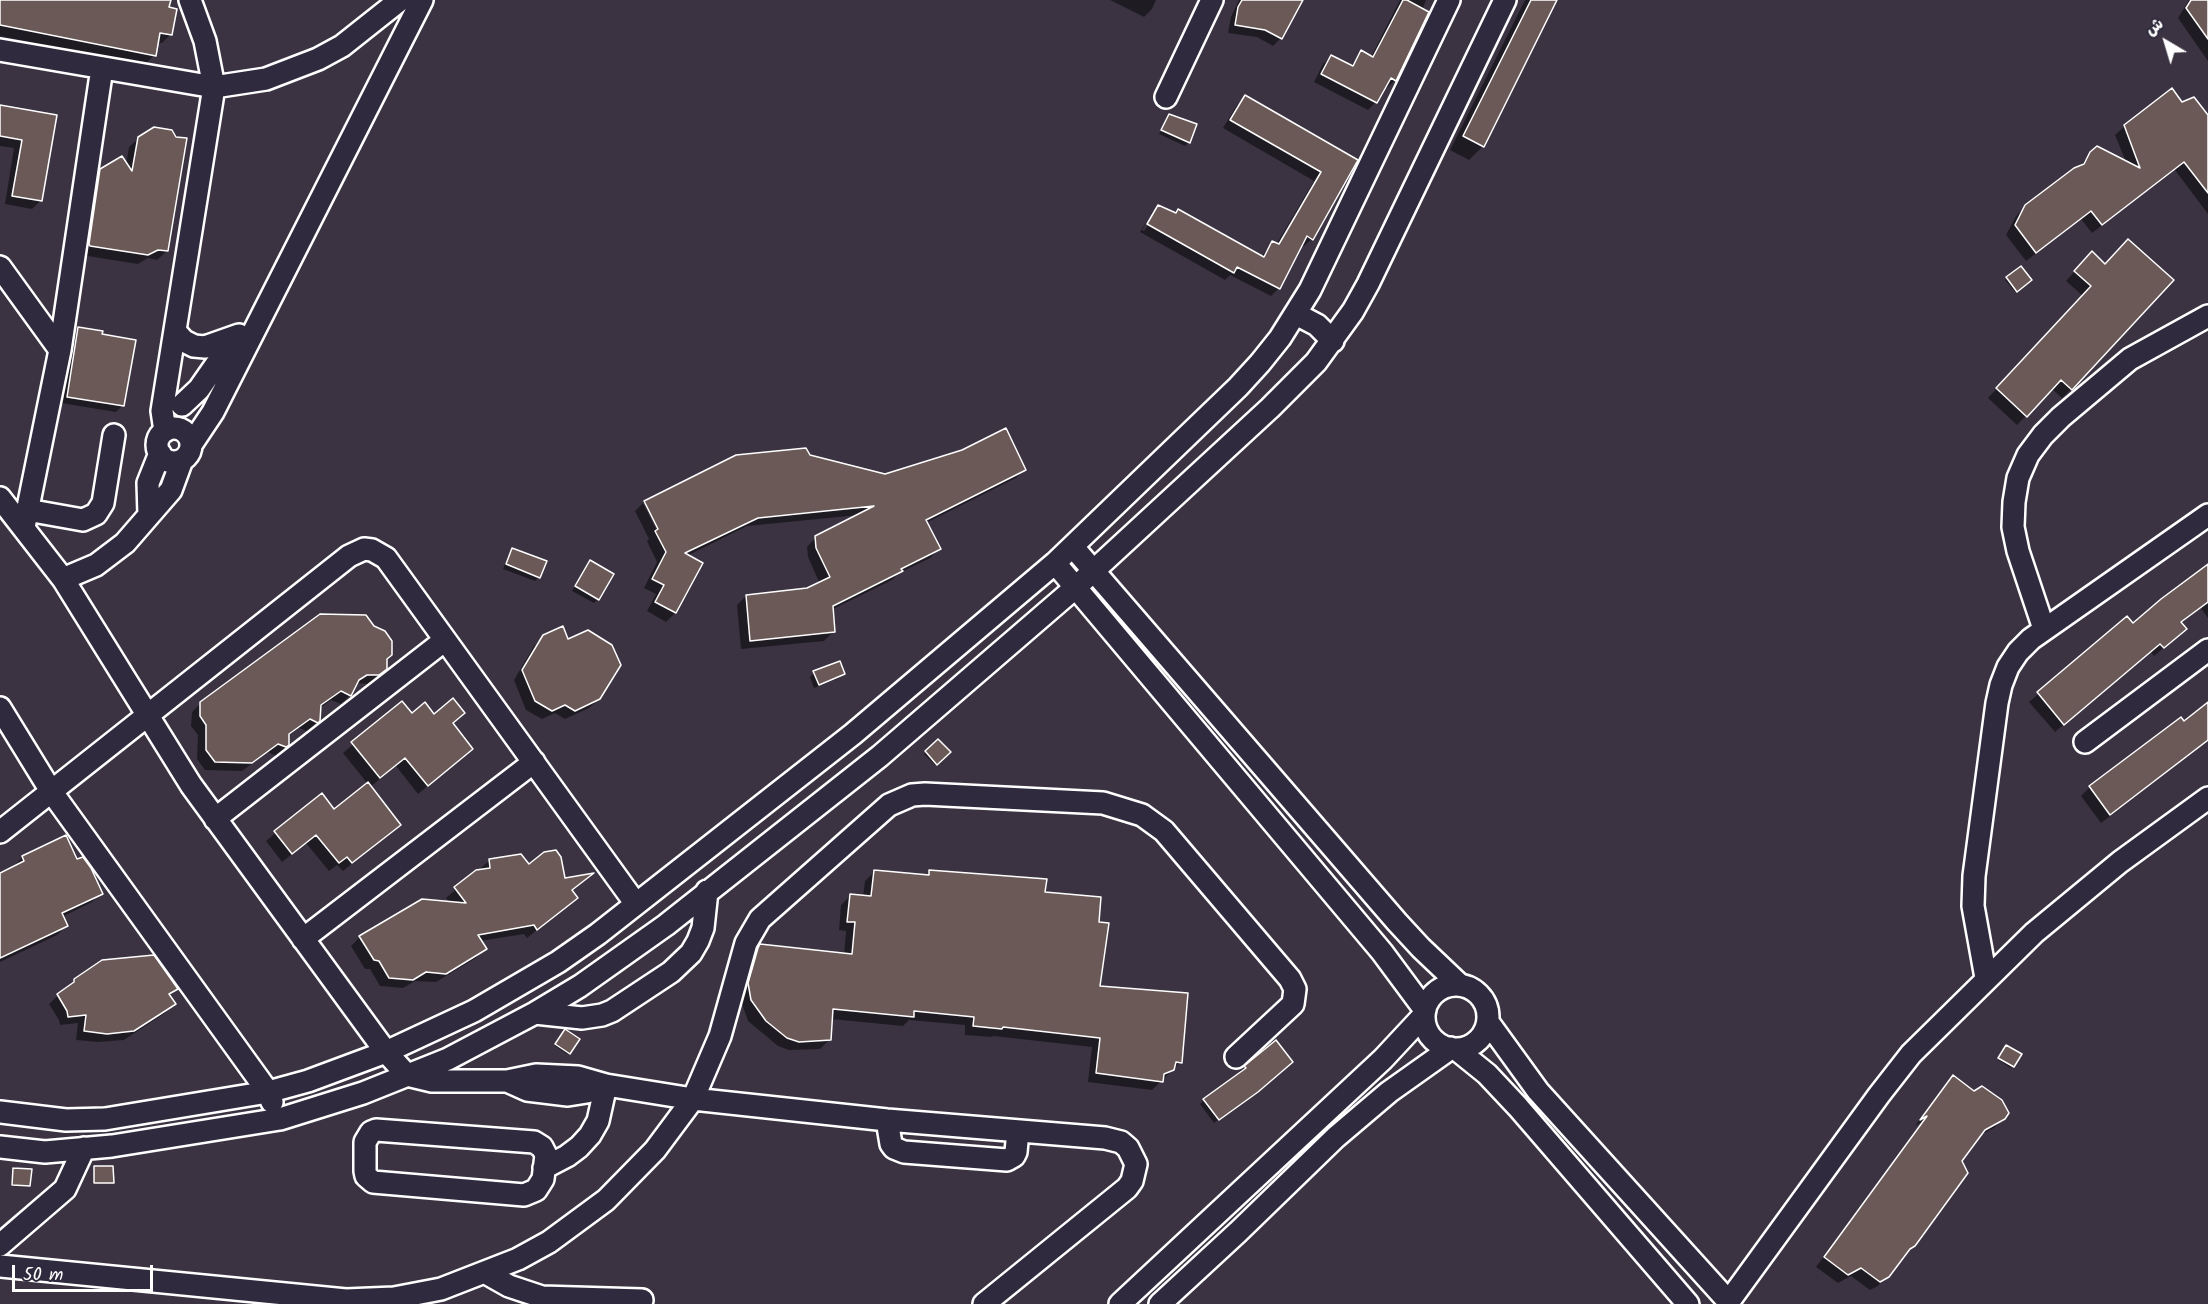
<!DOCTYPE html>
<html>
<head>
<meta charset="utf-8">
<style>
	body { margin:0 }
	#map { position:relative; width:2208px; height:1304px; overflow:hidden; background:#3b3342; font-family:Kalam,"Playpen Sans Arabic",sans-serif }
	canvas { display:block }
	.north { position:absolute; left:2136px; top:12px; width:60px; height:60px; -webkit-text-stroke:4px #2f2a3d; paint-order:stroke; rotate:322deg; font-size:16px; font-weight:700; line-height:24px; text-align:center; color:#fff }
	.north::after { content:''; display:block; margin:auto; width:21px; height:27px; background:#fff; clip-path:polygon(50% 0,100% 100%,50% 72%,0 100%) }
	.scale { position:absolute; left:12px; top:1265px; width:141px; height:27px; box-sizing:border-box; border:3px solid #fff; border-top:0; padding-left:8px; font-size:18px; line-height:21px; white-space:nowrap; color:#fff; -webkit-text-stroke:4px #2f2a3d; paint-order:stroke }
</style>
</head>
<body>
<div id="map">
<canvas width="2208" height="1304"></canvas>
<div class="north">ش</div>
<div class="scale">50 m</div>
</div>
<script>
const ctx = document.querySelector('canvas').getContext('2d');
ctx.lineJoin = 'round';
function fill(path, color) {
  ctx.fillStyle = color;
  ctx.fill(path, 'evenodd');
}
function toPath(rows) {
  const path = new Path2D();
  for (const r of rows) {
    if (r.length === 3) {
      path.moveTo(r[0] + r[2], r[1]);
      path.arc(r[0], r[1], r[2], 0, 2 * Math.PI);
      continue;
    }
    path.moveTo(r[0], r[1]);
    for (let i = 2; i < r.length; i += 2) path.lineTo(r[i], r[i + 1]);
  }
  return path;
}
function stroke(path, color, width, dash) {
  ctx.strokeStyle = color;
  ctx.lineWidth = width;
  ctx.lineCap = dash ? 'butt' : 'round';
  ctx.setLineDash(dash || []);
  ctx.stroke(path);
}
const shadow = toPath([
	[0,0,169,0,168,9,171,34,162,43,157,43,154,55,145,65,0,36],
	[1110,0,1156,0,1152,9,1144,17],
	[1239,0,1301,0,1281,38,1273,46,1257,37,1228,33,1231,17],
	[1400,0,1426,0,1395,80,1387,88,1384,86,1376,102,1368,110,1314,82,1323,64,1331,57,1350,67,1362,52,1371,57],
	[1525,0,1555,0,1483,146,1469,160,1450,150],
	[2189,0,2208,0,2208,61,2178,18],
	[1245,97,1356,161,1312,239,1304,246,1301,245,1279,288,1271,296,1230,275,1225,280,1140,232,1151,214,1142,230,1144,231,1155,214,1151,214,1158,207,1261,257,1272,243,1276,245,1314,181,1223,128,1237,105],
	[2182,104,2208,118,2208,214,2175,170,2092,233,2081,219,2026,261,2006,235,2016,216,2026,206,2079,167,2091,153,2126,162,2115,135,2125,126],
	[0,107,56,116,41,200,32,209,5,204,14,148,0,146],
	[1170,115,1189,142,1185,146,1159,134],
	[139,138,167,251,157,260,148,258,138,264,81,255,91,180,101,171,126,165,129,147],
	[2083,262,2105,265,2071,389,2062,398,2052,389,2017,425,1988,398,2083,296,2066,281],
	[2021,268,2030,280,2015,292,2005,280],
	[79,329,123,405,116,412,61,403,72,335],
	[809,457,885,476,1025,469,1016,478,926,523,939,549,930,558,899,573,892,580,831,610,833,632,824,641,741,649,737,605,746,596,808,590,820,584,808,557,807,547,816,537,859,515,747,526,687,556,675,613,666,622,647,611,656,594,644,588,657,562,647,541,649,539,635,511,643,503,660,537,663,536,647,503,643,503,645,502],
	[513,549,539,577,535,581,503,569,509,554],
	[591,562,598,599,594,603,572,591],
	[2208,566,2208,618,2201,608,2180,623,2176,637,2154,656,2150,651,2055,732,2029,702,2127,618,2132,625],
	[544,636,599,699,589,708,565,719,555,713,542,719,526,710,514,680,534,646],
	[385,660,385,669,376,678,369,684,356,683,350,695,341,704,331,700,320,708,318,721,307,731,299,728,288,736,287,745,276,756,268,752,242,771,205,770,197,759,198,735,191,726,192,712,201,703],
	[814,673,843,674,839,678,814,688,810,677],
	[402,703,412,715,434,716,451,724,462,758,418,794,396,766,370,787,399,825,343,871,337,865,329,871,306,843,282,862,266,841,321,795,334,811,368,784,343,753],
	[2208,704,2208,741,2101,823,2081,796,2090,787,2181,719,2184,723],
	[938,741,949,752,935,765,924,754],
	[23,857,76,861,101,893,92,902,62,917,66,926,57,935,0,962,0,874,13,867],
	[489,861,529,866,564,880,589,875,570,891,576,898,527,938,524,934,480,941,485,949,476,958,436,982,415,981,403,988,380,986,370,969,365,969,351,946,360,937,450,903,446,898],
	[874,872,925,877,930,872,1044,893,1097,923,1099,987,1181,1062,1152,1090,1088,1082,1092,1047,993,1036,992,1037,965,1035,965,1025,909,1020,903,1026,831,1019,829,1040,820,1049,789,1050,778,1046,748,1021,740,998,752,955,761,945,844,955,846,931,839,930,841,905,850,896,863,897,865,881],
	[75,980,176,989,169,996,174,1004,165,1013,124,1040,98,1042,76,1040,78,1023,60,1025,59,1020,49,1004],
	[564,1033,569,1053,567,1054,555,1046],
	[1275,1042,1252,1096,1214,1123,1200,1104],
	[2004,1049,2020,1055,2011,1068,1998,1060],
	[1953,1077,2004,1118,1994,1128,1978,1136,1960,1161,1914,1245,1878,1286,1870,1290,1851,1276,1838,1283,1816,1267,1922,1122,1915,1126,1944,1087],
	[95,1168,112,1182,93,1184,93,1170],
	[14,1169,28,1186,27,1187,11,1186]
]);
const building = toPath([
	[0,0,171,0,169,7,177,9,172,35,160,33,156,56,0,25,0,0],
	[1242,0,1303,0,1282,39,1265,30,1235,25,1238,7,1242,0],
	[1403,0,1407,0,1429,12,1396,81,1391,78,1377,103,1321,74,1331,55,1353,66,1361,50,1373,57,1403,0],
	[1531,0,1557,0,1484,147,1463,136,1531,0],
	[2191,0,2208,0,2208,39,2186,8,2191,0],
	[2172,88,2182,102,2194,97,2208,115,2208,193,2184,162,2102,225,2091,211,2036,253,2015,225,2025,205,2074,168,2084,164,2090,152,2097,146,2140,168,2124,125,2172,88],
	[1245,95,1358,160,1313,240,1307,236,1280,289,1237,267,1234,273,1147,224,1158,205,1176,213,1178,209,1264,257,1272,241,1279,244,1321,172,1230,120,1245,95],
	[0,105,57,115,42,201,12,196,22,140,0,136,0,105],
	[1169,114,1197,124,1190,143,1161,130,1169,114],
	[154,127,172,130,176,137,187,138,168,251,158,250,148,255,90,246,89,244,100,169,122,156,132,171,138,137,154,127],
	[2128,239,2174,280,2072,390,2061,380,2027,417,1996,388,2091,286,2074,271,2092,251,2105,264,2128,239],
	[2021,266,2032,280,2017,292,2006,277,2021,266],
	[78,327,103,331,102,334,136,340,124,406,67,397,78,327],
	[1006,428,1026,470,926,520,941,549,901,569,903,571,833,606,835,632,750,641,746,595,807,588,830,577,816,548,815,536,874,506,758,518,685,553,703,563,676,613,655,602,664,585,652,579,666,552,655,531,658,529,644,501,736,455,806,448,810,455,885,474,962,450,1006,428],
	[512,548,547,561,540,578,506,564,512,548],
	[590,560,614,574,599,600,575,586,590,560],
	[2208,564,2208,602,2181,622,2187,629,2164,648,2160,644,2064,725,2037,692,2127,616,2133,623,2161,599,2208,564],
	[320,614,366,615,374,626,385,631,392,641,392,655,387,659,387,669,379,675,367,675,359,680,351,696,341,691,321,705,320,721,318,723,310,719,289,734,289,745,286,747,278,744,252,763,215,762,206,750,206,725,200,716,200,702,320,614],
	[563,626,568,639,588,630,612,645,621,665,600,699,575,711,565,705,552,711,535,701,522,670,543,635,563,626],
	[840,661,845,674,819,685,813,671,840,661],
	[453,698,465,713,453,723,473,749,428,786,405,758,380,778,351,742,402,701,412,713,425,702,434,714,453,698],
	[2208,702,2208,740,2110,815,2089,786,2181,717,2184,721,2208,702],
	[938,739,951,752,937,765,925,751,938,739],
	[368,782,401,825,352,863,347,857,339,863,316,835,292,854,274,831,322,793,334,809,368,782],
	[66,835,77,859,83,857,91,868,103,894,62,913,68,926,0,958,0,873,24,861,22,856,66,835],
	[556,850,561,857,565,878,594,873,572,890,578,898,537,930,534,925,478,935,487,949,446,974,426,972,413,980,389,978,379,961,374,960,359,936,422,899,466,903,454,887,476,870,490,868,489,859,521,854,529,864,544,852,556,850],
	[874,870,929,875,929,870,1047,879,1045,892,1101,897,1099,922,1109,923,1100,986,1188,993,1182,1063,1176,1062,1174,1070,1164,1074,1163,1082,1096,1073,1100,1038,1003,1027,1002,1029,973,1026,974,1017,914,1011,914,1017,833,1009,831,1040,799,1042,787,1038,766,1021,751,1000,748,983,758,948,760,944,852,954,855,922,847,922,850,894,871,896,874,870],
	[154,955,178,989,169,994,176,1004,134,1031,107,1034,84,1031,86,1015,68,1017,67,1011,57,994,74,982,74,979,102,960,154,955],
	[565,1029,580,1039,570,1054,555,1044,565,1029],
	[1276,1040,1293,1062,1258,1092,1219,1120,1203,1099,1246,1068,1244,1066,1276,1040],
	[2006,1045,2022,1054,2014,1067,1998,1058,2006,1045],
	[1953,1075,1974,1091,1982,1086,2002,1100,2009,1113,2005,1119,1985,1130,1962,1161,1968,1173,1915,1246,1910,1249,1889,1277,1880,1282,1861,1268,1848,1275,1824,1257,1927,1116,1920,1120,1953,1075],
	[94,1166,113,1166,114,1183,94,1183,94,1166],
	[13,1168,32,1169,30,1186,12,1185,13,1168]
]);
const minor = toPath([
	[0,50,214,87,266,79,318,59,342,46,400,0],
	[1166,97,1212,0],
	[0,267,60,350],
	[1296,314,1317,325,1333,341],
	[175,331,184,341,194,346,205,347,239,335],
	[182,405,199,389,236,336],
	[174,445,17],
	[165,431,162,411,214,87,205,41,190,0],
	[191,445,213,412,422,0],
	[0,498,63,579,191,785,386,1052,407,1075,432,1081,507,1081,536,1075,578,1077,606,1085,693,1099,887,1120,1105,1138,1121,1142,1128,1148,1136,1164,1132,1181,1127,1188,984,1304],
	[27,510,83,520,96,514,103,503,114,435],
	[149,515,148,483,160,453],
	[24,527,60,350,102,68],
	[1073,547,1397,922,1421,948,1460,985],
	[1055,563,1382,952,1425,1010],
	[63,579,96,565,125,543,171,490,182,460],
	[2044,629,2018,551,2013,527,2014,502,2018,478,2028,455,2043,435,2061,417,2130,359,2208,316],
	[0,708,51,791,268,1092,272,1102],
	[2085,742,2208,650],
	[215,819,445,640],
	[0,832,349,556,364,549,372,550,386,558,636,904],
	[303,939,534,762],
	[1986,978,1973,906,1974,876,1997,703,2001,685,2008,667,2018,652,2031,639,2208,515],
	[1456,1017,32],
	[535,1013,582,1018,602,1015,612,1011,671,972,691,953,698,941,703,928,707,891],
	[1488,1022,1538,1091,1729,1302],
	[1456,1049,1487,1074,1518,1107,1688,1304],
	[507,1081,527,1090,568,1095,587,1092,606,1085],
	[0,1112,66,1120,105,1119,268,1092,308,1081,386,1052,474,1011,558,962,598,934,853,734,1055,563,1238,387,1260,363,1280,338,1310,290,1449,0],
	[887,1120,891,1144,894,1148,904,1152,1007,1160,1014,1156,1016,1152,1018,1131],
	[376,1130,534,1142,542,1147,546,1155,543,1179,536,1190,524,1195,373,1182,366,1176,365,1171,365,1142,371,1132,376,1130],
	[0,1147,45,1152,112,1146,280,1119,363,1093,448,1059,535,1013,580,986,666,925,880,756,1076,587,1270,408,1316,362,1353,311,1368,284,1505,0],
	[544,1168,567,1156,579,1147,590,1135,598,1121,606,1085],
	[0,1245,65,1189,84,1148],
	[0,1266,346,1300,394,1298,441,1289,518,1259,549,1242,606,1200,655,1150,693,1099,720,1036,746,943,760,919,889,805,912,795,925,794,1103,803,1142,815,1164,831,1290,979,1295,989,1293,1004,1236,1057],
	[486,1273,509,1286,542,1297,642,1300],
	[1120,1304,1383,1059,1424,1015],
	[1160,1304,1238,1232,1336,1137,1389,1092,1451,1048],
	[1727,1304,1879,1095,1911,1054,2034,933,2120,862,2208,798]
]);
fill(shadow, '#0007');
fill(building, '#6a5957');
stroke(building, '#fff', 1.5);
stroke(minor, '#fff', 26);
stroke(minor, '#2f2a3d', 21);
</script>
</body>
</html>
